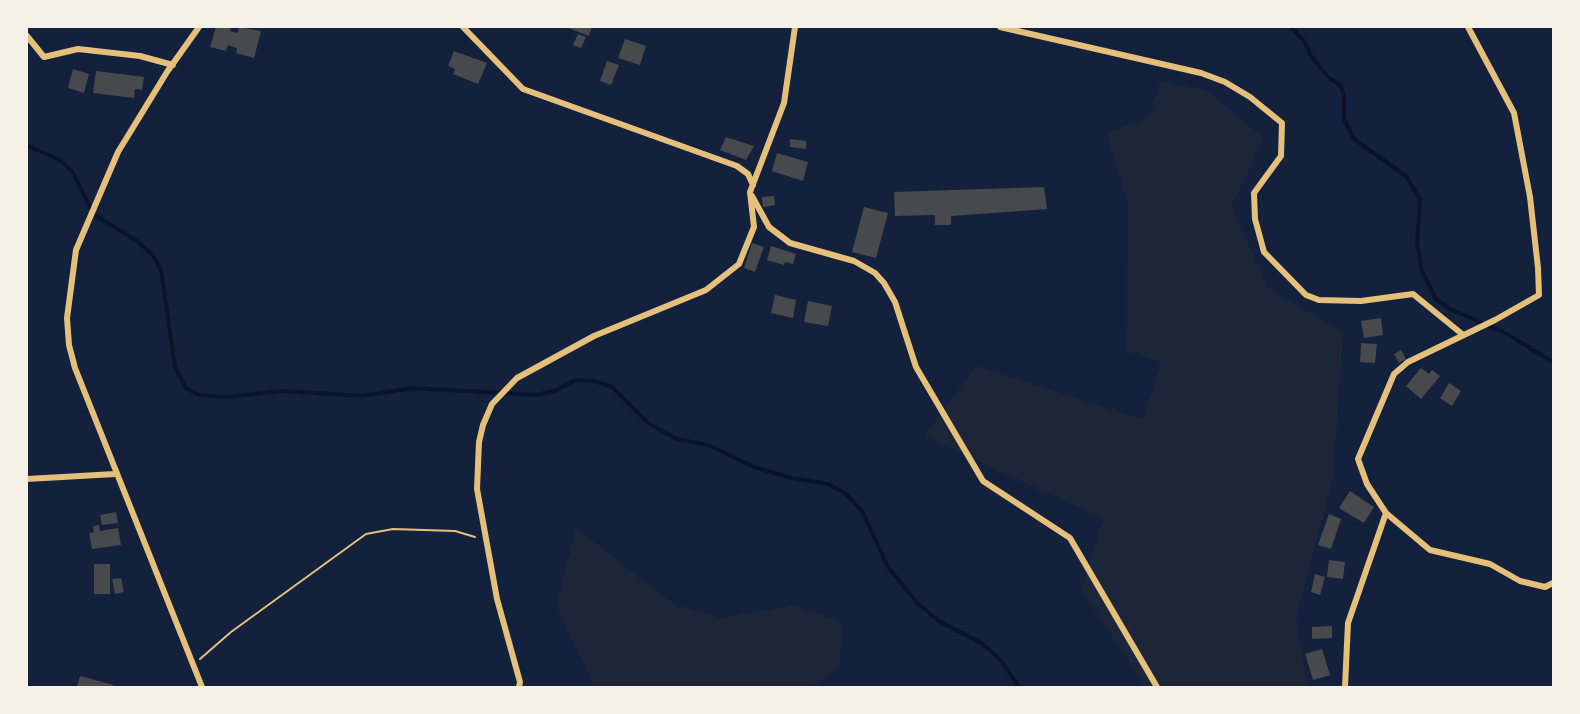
<!DOCTYPE html>
<html>
<head>
<meta charset="utf-8">
<style>
	body { margin:0 }
	#map { position:relative; width:1580px; height:714px; overflow:hidden; background:#14213d; font-family:Barlow,sans-serif }
	canvas { display:block }
	.frame { position:absolute; inset:0; border:28px solid #f6f1e7; pointer-events:none }
</style>
</head>
<body>
<div id="map">
<canvas width="1580" height="714"></canvas>
<div class="frame"></div>
</div>
<script>
const ctx = document.querySelector('canvas').getContext('2d');
ctx.lineJoin = 'round';
function fill(path, color) {
  ctx.fillStyle = color;
  ctx.fill(path, 'evenodd');
}
function toPath(rows) {
  const path = new Path2D();
  for (const r of rows) {
    path.moveTo(r[0], r[1]);
    for (let i = 2; i < r.length; i += 2) path.lineTo(r[i], r[i + 1]);
  }
  return path;
}
function stroke(path, color, width, dash) {
  ctx.strokeStyle = color;
  ctx.lineWidth = width;
  ctx.lineCap = dash ? 'butt' : 'round';
  ctx.setLineDash(dash || []);
  ctx.stroke(path);
}
const green = toPath([
	[1160,82,1206,90,1264,138,1231,207,1270,290,1343,332,1333,479,1296,618,1308,687,1146,687,1081,590,1103,519,924,436,976,366,1142,419,1161,362,1127,351,1128,204,1106,133,1149,117],
	[576,528,675,605,720,618,796,605,843,623,839,668,809,687,594,687,556,605]
]);
const stream = toPath([
	[1291,27,1304,41,1311,56,1328,77,1341,86,1344,96,1344,119,1354,139,1407,177,1420,200,1417,243,1422,271,1436,299,1450,309,1507,334,1553,362],
	[27,145,61,161,73,172,93,214,137,241,153,255,161,270,175,367,186,388,199,395,225,397,283,391,361,396,412,388,536,395,557,390,575,380,594,381,612,387,648,423,677,439,708,445,754,467,791,478,828,484,846,494,862,511,888,567,918,604,939,621,981,643,1000,659,1019,687]
]);
const building = toPath([
	[216,27,231,27,230,31,238,33,239,27,261,31,254,58,236,53,237,48,228,45,226,51,210,47],
	[566,27,592,27,589,36],
	[578,34,586,37,581,48,573,45],
	[625,39,646,46,640,65,618,58],
	[454,51,487,63,478,84,453,74,455,69,448,66],
	[607,61,619,65,611,85,600,81],
	[73,69,89,74,84,93,68,88],
	[96,71,144,77,142,90,135,89,134,98,93,93],
	[726,137,754,146,746,160,720,150],
	[790,139,806,141,806,149,790,147],
	[777,153,808,162,803,181,772,171],
	[1044,187,1047,209,951,216,951,225,935,225,935,215,895,216,894,192],
	[774,196,775,205,763,207,762,197],
	[864,207,888,213,876,258,852,252],
	[752,243,764,247,755,272,744,268],
	[771,246,796,254,793,264,785,262,784,265,767,260],
	[775,295,796,300,793,318,771,313],
	[808,301,832,306,828,326,804,322],
	[1381,318,1383,335,1364,338,1361,321],
	[1361,343,1377,344,1375,363,1360,362],
	[1401,350,1406,359,1399,363,1394,354],
	[1421,368,1429,374,1432,370,1440,376,1421,399,1406,386],
	[1449,383,1461,391,1452,406,1440,398],
	[1350,491,1374,507,1364,523,1339,508],
	[116,512,118,523,102,525,100,515],
	[1329,514,1341,519,1331,549,1318,545],
	[99,525,100,531,118,528,121,545,92,549,89,533,94,532,93,526],
	[1329,560,1345,562,1343,579,1327,577],
	[94,564,110,564,110,594,94,594],
	[1315,574,1325,577,1320,595,1311,592],
	[121,578,124,592,115,594,112,579],
	[1332,626,1332,638,1312,639,1312,627],
	[1322,649,1330,675,1313,680,1305,654],
	[80,676,113,685,112,687,77,687]
]);
const path = toPath([
	[200,659,231,632,366,534,393,529,455,531,475,537]
]);
const minor = toPath([
	[199,27,167,72,118,152,76,250,67,318,69,345,75,368,202,687],
	[463,27,523,89,737,166,748,174,753,185],
	[1000,27,1201,73,1225,82,1250,97,1282,123,1281,156,1254,193,1255,219,1264,252,1306,295,1319,300,1361,301,1413,294,1462,334],
	[1468,27,1514,113,1530,197,1538,268,1539,295,1495,320,1408,362,1394,374,1358,459,1367,484,1386,513,1430,550,1490,564,1520,581,1545,587,1553,583],
	[27,36,44,57,78,49,140,56,173,65],
	[752,196,769,227,790,243,854,261,875,273,884,283,895,302,916,367,983,481,1070,538,1157,687],
	[27,479,115,474],
	[519,687,520,682,497,599,477,489,479,442,483,425,492,404,517,378,594,336,706,290,739,264,754,227,750,192,784,103,795,27],
	[1345,687,1348,623,1386,513]
]);
fill(green, '#1d2539');
stroke(stream, '#0b132b', 4);
fill(building, '#48494c');
stroke(path, '#e5c07b', 2);
stroke(minor, '#e5c07b', 6);
</script>
</body>
</html>
